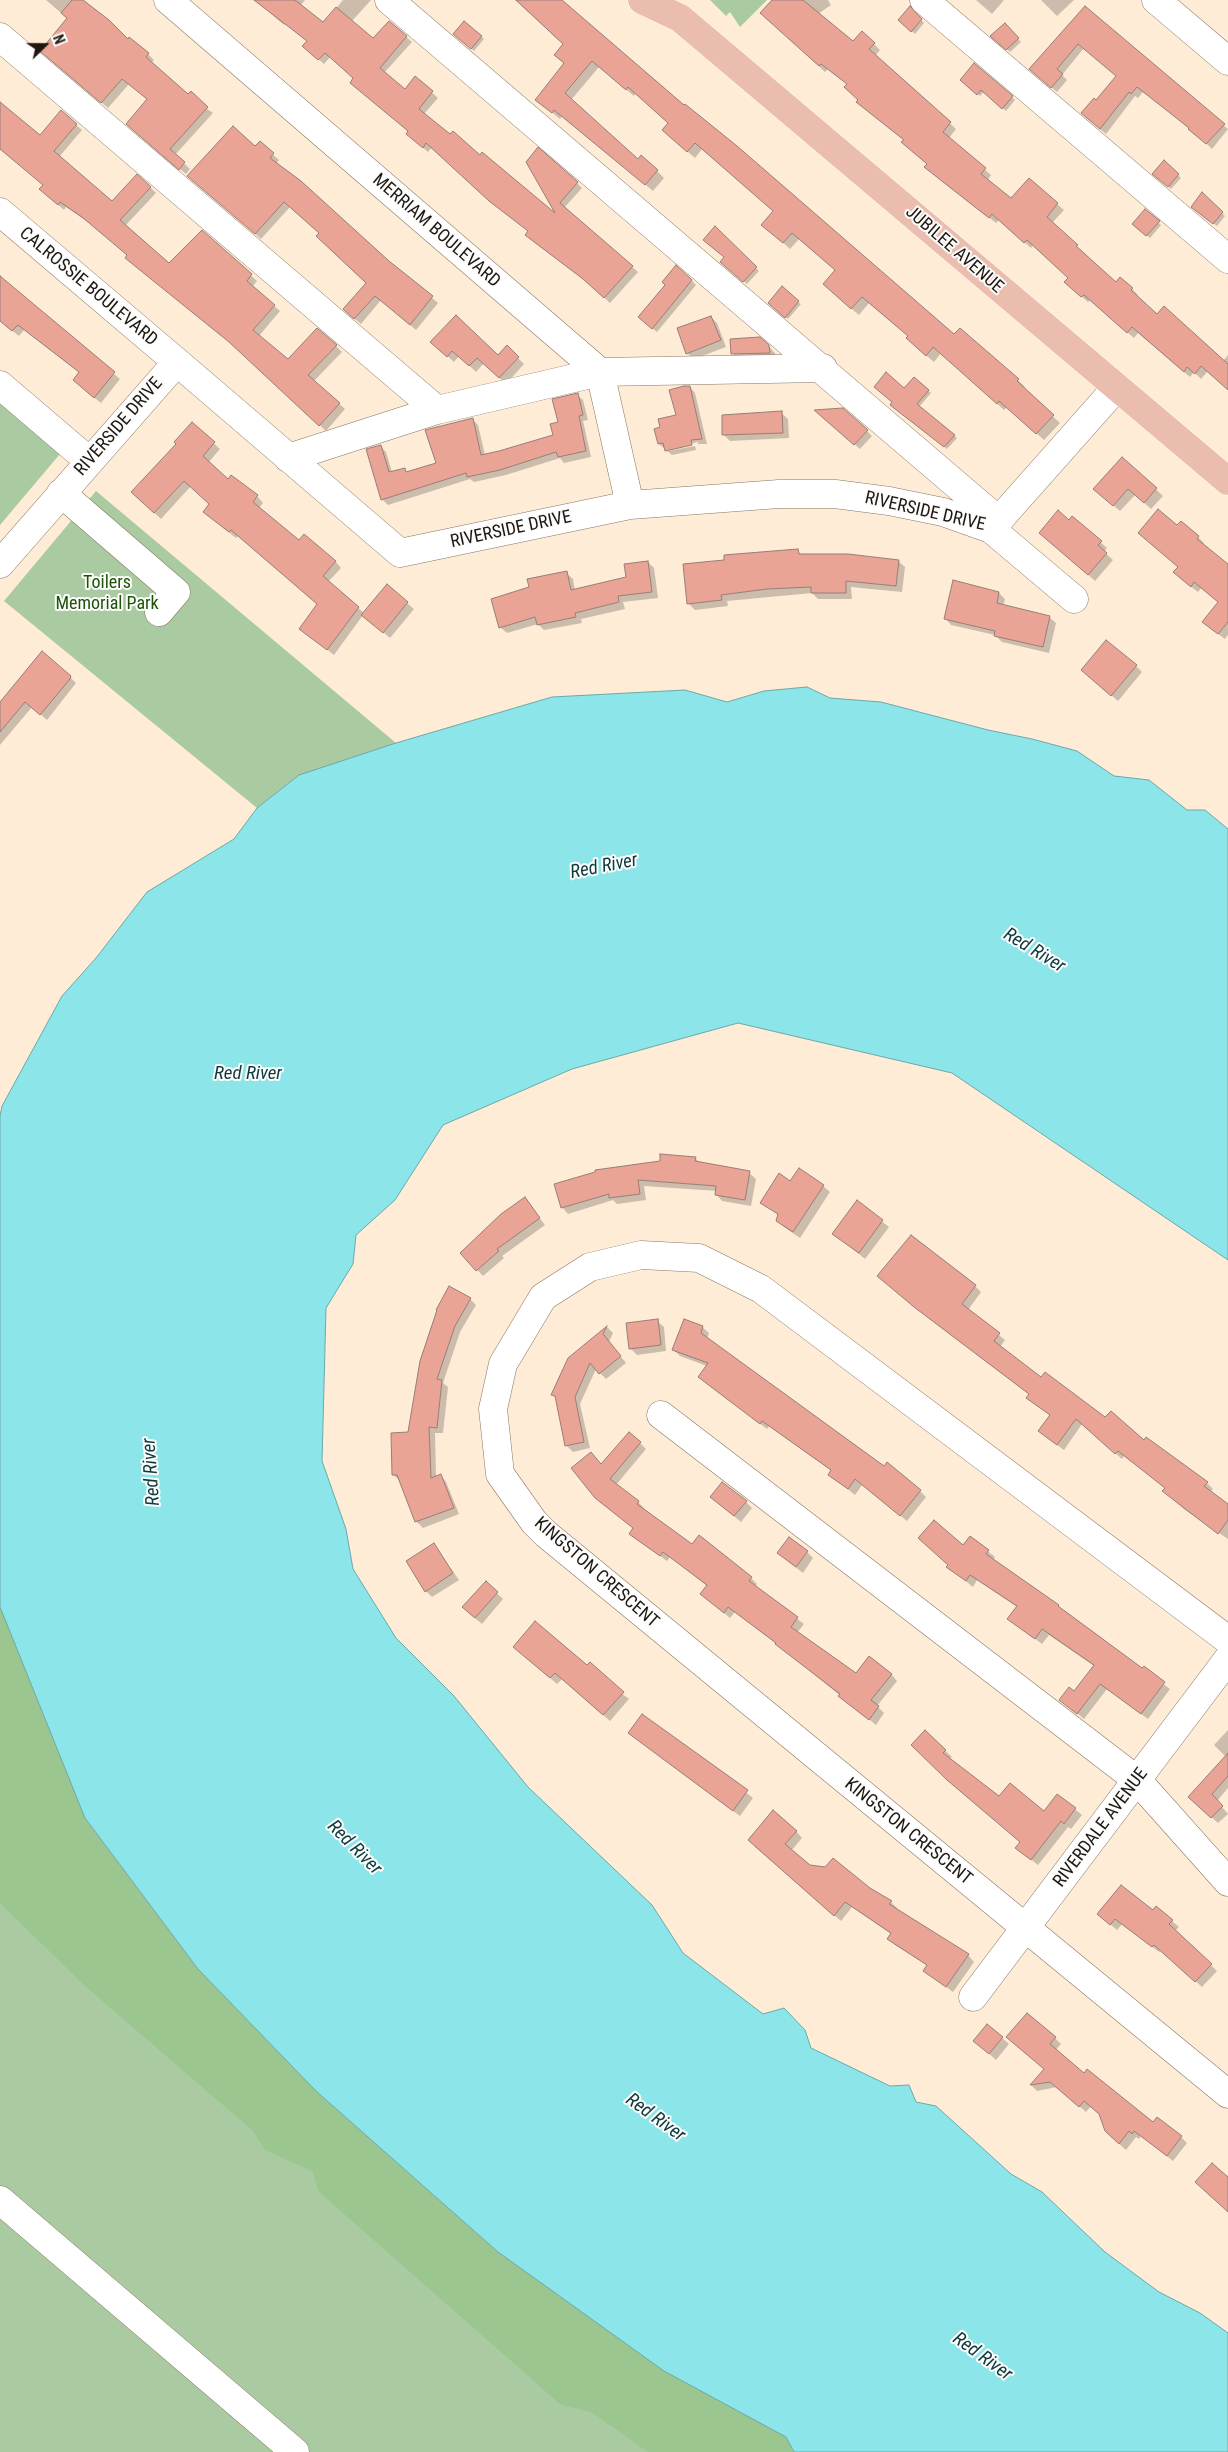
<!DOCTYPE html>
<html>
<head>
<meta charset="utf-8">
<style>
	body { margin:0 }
	#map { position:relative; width:1228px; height:2452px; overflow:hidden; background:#feecd6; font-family:"Roboto Condensed",sans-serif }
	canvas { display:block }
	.north { position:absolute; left:20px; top:20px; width:50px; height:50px; -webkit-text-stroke:4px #fcfcfc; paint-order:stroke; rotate:68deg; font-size:14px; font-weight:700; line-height:20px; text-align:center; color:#1e1810 }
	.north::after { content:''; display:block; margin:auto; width:18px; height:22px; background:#1e1810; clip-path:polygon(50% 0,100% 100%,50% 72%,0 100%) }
</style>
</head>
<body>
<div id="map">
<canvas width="1228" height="2452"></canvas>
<div class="north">N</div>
</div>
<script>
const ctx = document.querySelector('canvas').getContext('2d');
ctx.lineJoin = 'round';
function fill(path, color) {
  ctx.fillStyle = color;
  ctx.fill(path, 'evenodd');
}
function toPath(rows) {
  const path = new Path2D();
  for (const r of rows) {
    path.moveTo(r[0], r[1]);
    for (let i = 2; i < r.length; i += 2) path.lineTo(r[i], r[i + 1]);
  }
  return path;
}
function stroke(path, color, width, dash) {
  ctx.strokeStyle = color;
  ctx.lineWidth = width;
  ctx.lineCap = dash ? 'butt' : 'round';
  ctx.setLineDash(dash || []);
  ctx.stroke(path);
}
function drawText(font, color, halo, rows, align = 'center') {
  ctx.font = font + ' "Roboto Condensed",sans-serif';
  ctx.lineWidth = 4;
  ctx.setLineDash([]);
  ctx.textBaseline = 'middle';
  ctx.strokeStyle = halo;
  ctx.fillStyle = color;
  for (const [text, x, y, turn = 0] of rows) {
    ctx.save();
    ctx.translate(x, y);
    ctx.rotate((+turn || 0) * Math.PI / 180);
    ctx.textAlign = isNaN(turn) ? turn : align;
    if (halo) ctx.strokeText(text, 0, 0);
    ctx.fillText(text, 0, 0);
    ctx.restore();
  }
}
const green = toPath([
	[710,0,767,0,740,27,730,12,726,16],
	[0,394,65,448,0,525],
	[96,491,396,743,298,776,257,808,4,601],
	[0,1607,85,1818,198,1969,316,2091,498,2252,786,2437,794,2452,0,2452]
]);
const forest = toPath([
	[0,1607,85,1818,198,1969,316,2091,498,2252,664,2371,786,2437,794,2452,648,2452,591,2412,561,2405,318,2191,313,2172,265,2150,253,2131,85,1986,0,1903]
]);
const water = toPath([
	[807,687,830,698,881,702,988,730,1032,739,1077,751,1114,776,1149,780,1187,810,1205,810,1228,829,1228,1260,952,1073,738,1023,572,1069,443,1125,395,1200,356,1235,353,1264,326,1308,322,1461,346,1529,353,1569,396,1638,454,1696,528,1787,652,1905,683,1953,763,2014,784,2008,805,2030,811,2048,890,2086,909,2085,916,2102,936,2106,1011,2174,1042,2192,1105,2252,1159,2292,1200,2313,1228,2333,1228,2452,794,2452,786,2437,664,2371,498,2252,316,2091,198,1969,85,1818,0,1607,0,1116,2,1106,62,996,96,958,147,892,234,839,257,808,299,775,396,743,552,697,685,690,727,702,764,691,807,687]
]);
const shadow = toPath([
	[46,0,83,0,128,40,129,39,148,54,154,60,151,63,188,96,213,113,175,155,190,169,186,174,133,129,148,100,129,84,108,108,48,57,68,19],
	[255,0,305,0,300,6,323,24,343,0,371,0,352,21,374,40,389,22,412,42,384,73,405,91,416,78,438,98,424,114,559,217,527,162,577,183,582,188,564,208,638,272,610,303,590,284,531,240,526,235,529,232,432,147,428,152,413,139,410,131,330,57,324,64,309,51,308,41,285,23,284,25],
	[515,0,560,0,954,336,1018,380,1025,387,1023,389,1060,423,1044,440,1007,407,1004,410,941,353,934,362,914,345,909,336,869,303,859,315,831,291,836,270,799,239,790,249,770,231,774,211,702,149,695,158,671,137,669,124,636,93,634,96,599,67,571,100,638,161,657,171,664,178,653,191,562,116,560,119,537,100,565,64,564,45],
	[774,0,828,0,831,5,818,14,853,43,874,44,880,50,875,56,956,129,949,138,991,175,987,181,1011,200,1029,180,1064,210,1052,223,1116,283,1132,289,1138,295,1136,297,1157,316,1223,361,1228,355,1228,389,1208,371,1201,379,1194,372,1190,377,1138,333,1134,338,1090,300,1088,302,1072,288,1070,278,1033,245,1031,248,999,220,996,223,932,173,928,165,904,140,857,102,859,100,848,85,828,69,825,72,768,19],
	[976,0,1004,0,992,14],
	[1041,0,1074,0,1057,16],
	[910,8,924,23,915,34,899,20],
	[1085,8,1228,129,1212,149,1190,128,1143,92,1138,98,1135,96,1106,134,1088,119,1096,101,1117,76,1084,48,1062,75,1067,80,1057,92,1036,74],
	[464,23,484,39,474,51,458,37],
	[1005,24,1021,42,1010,52,992,36],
	[962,79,1012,97,1015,100,1006,111,984,92,980,96],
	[61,112,82,130,59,157,112,203,150,187,156,193,125,226,169,265,202,231,257,281,252,287,280,311,259,336,288,361,336,346,342,352,314,381,345,409,326,431,237,348,128,255,89,223,66,207,64,210,46,194,44,185,0,146,0,113,40,137],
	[260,143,279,160,276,164,438,303,416,330,381,300,361,324,350,315,368,283,320,233,290,207,261,239,194,181,255,148],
	[1164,162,1181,178,1171,189,1156,176],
	[1203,194,1225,216,1217,226,1195,209],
	[1145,211,1161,225,1150,238,1134,224],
	[715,228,759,271,747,284,724,265,725,258],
	[0,275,7,283,120,379,101,403,80,386,80,373,24,330,19,336,0,321],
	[692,281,696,285,657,332,644,322,666,285],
	[798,302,801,304,788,319,772,306],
	[711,317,717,323,726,347,694,359,687,353],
	[432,342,498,356,507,347,524,364,506,384,484,363,476,372,459,356,454,362],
	[768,346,775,353,776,359,739,360,733,353],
	[914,378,931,393,919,407,957,438,947,449,895,407],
	[690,387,695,393,707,444,698,444,698,442,668,449,668,451,695,446,696,450,672,455,659,444,662,428,677,416],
	[577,395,583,400,588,420,583,421,591,457,564,463,560,458,506,475,474,482,470,479,388,505,382,499,380,446,386,452,392,472,404,469,408,473,438,463,472,419,478,425,485,455,554,436],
	[781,413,788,419,789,438,730,441,724,435],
	[821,415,867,431,872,436,860,449],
	[192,424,220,449,208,463,228,481,232,477,257,496,263,503,259,508,299,542,335,561,341,568,328,582,364,613,387,586,414,609,390,638,363,615,334,655,301,629,319,605,238,536,236,538,211,518,204,512,210,504,191,486,161,519,139,499],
	[1122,458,1163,496,1151,509,1135,495,1120,511,1101,495],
	[1073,517,1107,548,1104,552,1113,560,1095,581,1047,539],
	[1178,527,1198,537,1204,543,1203,545,1228,566,1228,635,1225,639,1210,628,1219,602,1201,588,1198,592,1181,579],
	[798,551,803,556,898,561,905,567,902,592,851,587,852,599,818,599,812,593,727,601,728,606,695,610,688,603,726,561],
	[648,562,654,568,658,598,623,602,625,609,581,619,582,623,544,630,538,624,507,633,500,627,531,588,566,573,573,579,575,591,627,578],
	[999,593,1005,599,1003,606,1049,617,1056,623,1049,653,1002,642,995,635,951,625,945,618],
	[1136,666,1142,672,1118,701,1089,676],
	[70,677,76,683,47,720,32,707,0,745,0,703],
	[695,1158,701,1164,749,1173,756,1179,751,1206,722,1201,716,1194,717,1191,644,1186,646,1200,617,1204,613,1200,568,1214,562,1207,597,1173],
	[791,1183,823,1186,830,1192,800,1238,784,1227,777,1220,779,1216,762,1202],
	[525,1199,545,1225,502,1256,504,1258,483,1276,461,1253],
	[857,1202,889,1227,865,1259,834,1234],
	[885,1282,975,1286,981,1292,968,1310,1005,1340,1000,1347,1042,1379,1207,1483,1213,1489,1210,1492,1228,1506,1228,1539,1185,1510,1164,1491,1166,1488,1124,1456,1122,1459,1082,1424,1064,1450,1046,1437,1051,1416,1034,1403,1030,1395,922,1313],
	[448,1289,470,1299,476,1305,460,1332,443,1383,448,1387,443,1433,435,1433,436,1477,440,1475,446,1482,459,1514,423,1528,417,1522,401,1481,393,1475,409,1434],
	[657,1321,664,1327,666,1351,637,1355,630,1348],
	[607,1327,613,1333,609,1342,626,1363,606,1379,596,1369,580,1404,590,1448,573,1452,566,1445,556,1398,553,1394,569,1358],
	[702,1327,709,1333,707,1339,884,1467,920,1491,926,1497,907,1521,862,1485,855,1495,830,1475,832,1471,769,1426,767,1429,706,1383,707,1366,680,1356,674,1350],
	[640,1443,646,1449,616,1485,638,1502,644,1508,643,1510,692,1546,751,1578,757,1584,755,1587,804,1624,797,1633,857,1675,891,1674,897,1681,877,1706,884,1713,876,1725,777,1644,735,1612,730,1618,708,1600,707,1586,670,1557,667,1561,637,1539,634,1528,591,1453,602,1465],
	[746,1502,752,1508,741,1522,718,1503],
	[970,1537,995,1557,993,1560,1058,1606,1170,1689,1148,1719,1107,1689,1084,1719,1061,1700,1074,1693,1094,1666,1049,1635,1042,1644,1009,1619,1017,1607,977,1580,973,1587,948,1567],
	[434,1545,459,1580,432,1597,426,1591],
	[807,1552,813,1558,803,1573,785,1559],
	[486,1583,503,1599,482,1624,470,1614],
	[521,1653,587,1667,629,1699,610,1721,562,1679,557,1684],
	[1228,1730,1228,1788,1217,1801,1228,1814,1218,1823,1196,1803,1226,1757,1214,1745],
	[925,1732,952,1757,949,1759,999,1798,1045,1812,1058,1795,1082,1815,1071,1829,1068,1827,1038,1865,1017,1848,1021,1842,955,1786],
	[629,1733,692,1751,753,1798,740,1816],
	[796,1831,802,1838,791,1851,810,1866,870,1889,891,1902,897,1908,896,1910,968,1955,974,1962,953,1992,925,1971,928,1966,895,1945,888,1939,891,1934,852,1907,841,1921,755,1847],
	[1153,1912,1172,1921,1179,1927,1175,1931,1217,1971,1202,1987,1161,1950,1159,1952,1122,1924,1117,1930,1105,1920],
	[1002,2038,1009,2044,996,2060,975,2041],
	[1055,2038,1061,2044,1055,2051,1084,2075,1153,2124,1181,2137,1187,2143,1173,2161,1141,2136,1139,2139,1136,2137,1126,2150,1108,2134,1101,2114,1091,2106,1086,2112,1057,2087,1037,2091,1031,2085,1045,2069,1014,2043]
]);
const building = toPath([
	[72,0,83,0,109,20,128,39,129,37,149,53,146,57,188,94,191,91,208,107,170,149,185,162,179,170,126,124,147,99,122,79,101,103,40,51,67,18,61,13,72,0],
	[254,0,295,0,323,22,336,7,373,38,389,21,407,36,380,68,405,89,415,76,433,91,419,109,450,134,453,131,480,155,482,152,555,213,526,162,538,147,578,182,560,203,633,266,604,298,583,279,525,235,528,231,489,201,426,143,423,148,406,134,408,131,350,83,353,78,325,53,318,60,302,46,307,41,254,0],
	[516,0,562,0,684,105,685,104,737,146,954,334,960,328,1019,379,1017,381,1054,415,1036,434,999,401,997,404,933,347,926,356,906,338,908,336,862,297,851,309,823,284,835,270,792,233,783,243,761,225,773,211,695,143,687,152,662,130,668,123,628,87,626,90,592,61,565,93,638,159,641,155,658,170,645,185,554,110,552,113,535,100,564,63,554,55,563,44,516,0],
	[772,0,803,0,853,41,862,31,875,43,869,49,951,122,943,132,986,168,981,174,1011,198,1029,178,1058,203,1047,217,1078,245,1076,246,1116,282,1120,277,1133,288,1131,290,1157,314,1164,306,1228,364,1228,390,1201,366,1195,374,1187,367,1184,372,1132,327,1127,333,1084,295,1081,297,1064,282,1068,278,1027,240,1024,243,992,214,989,218,924,167,927,164,901,142,904,140,856,102,858,100,844,87,847,84,821,64,819,66,760,13,772,0],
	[910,6,922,19,911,32,898,20,910,6],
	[1085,6,1225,124,1206,144,1188,129,1189,128,1137,87,1131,94,1129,92,1100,129,1081,113,1094,98,1096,100,1116,76,1078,44,1057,69,1063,74,1051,88,1029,69,1085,6],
	[464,21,482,36,471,49,453,34,464,21],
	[1005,23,1019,38,1006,50,990,36,1005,23],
	[974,63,1013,96,1002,109,981,90,977,95,960,80,974,63],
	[0,102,40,135,61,110,77,124,54,151,112,201,137,174,151,187,120,220,169,263,202,230,252,274,247,281,275,305,253,330,288,359,317,328,337,345,308,375,340,403,319,426,229,342,125,258,127,255,82,217,60,202,58,205,39,189,43,185,0,149,0,102],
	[233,126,255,146,260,141,274,153,270,158,301,181,389,261,433,296,410,325,375,296,354,319,343,309,366,283,316,236,319,233,284,202,255,234,187,176,233,126],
	[1164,160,1179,174,1168,187,1152,174,1164,160],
	[1202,192,1223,212,1213,224,1191,207,1202,192],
	[1145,209,1160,221,1146,236,1132,224,1145,209],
	[715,226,757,267,743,282,720,262,724,257,703,240,715,226],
	[676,265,692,280,652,329,638,317,665,285,662,282,676,265],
	[0,276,115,372,94,398,73,380,79,372,18,325,12,331,0,321,0,276],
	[782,286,799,301,785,318,768,303,782,286],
	[456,315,498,355,507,345,519,357,499,378,477,358,469,366,452,351,447,357,430,342,456,315],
	[711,316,721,340,686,354,677,328,711,316],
	[760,337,769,345,770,353,731,354,730,339,760,337],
	[886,372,904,388,914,377,929,390,917,404,955,435,944,447,890,405,892,402,874,387,886,372],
	[684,386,690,386,702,439,691,440,692,445,665,451,663,443,658,444,654,429,660,427,658,419,676,415,669,390,684,386],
	[578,393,583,415,579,416,586,451,558,457,556,452,500,470,467,477,466,473,381,500,366,449,381,445,389,472,405,468,406,472,436,463,425,430,473,418,481,455,499,451,553,435,550,424,558,422,552,399,578,393],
	[843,408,868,430,854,445,814,410,843,408],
	[782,411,783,433,722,435,722,415,782,411],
	[192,422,215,442,203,456,228,479,231,475,258,495,253,502,299,540,304,534,336,561,323,576,359,607,327,650,299,629,317,604,231,530,229,532,203,512,209,504,184,481,154,513,131,492,176,444,174,442,192,422],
	[1122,457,1157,488,1144,503,1128,489,1113,506,1093,489,1122,457],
	[1158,509,1177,525,1181,521,1199,536,1197,539,1228,564,1228,622,1218,634,1202,622,1218,602,1194,582,1191,587,1173,572,1178,567,1138,533,1158,509],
	[1058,510,1069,520,1072,516,1102,541,1098,545,1107,553,1088,575,1039,533,1058,510],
	[798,549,799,554,848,554,899,560,896,586,846,581,846,593,811,593,811,587,767,589,721,595,722,600,687,604,683,564,724,560,724,555,798,549],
	[648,561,652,592,618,596,619,602,575,613,576,617,537,625,535,617,499,628,491,599,529,587,527,579,567,571,571,590,626,577,624,564,648,561],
	[953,580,999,592,997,603,1050,616,1043,647,994,636,995,631,944,619,953,580],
	[387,584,408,602,383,633,361,615,387,584],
	[1106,640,1137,665,1111,696,1081,670,1106,640],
	[42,651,71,676,70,679,40,715,25,702,0,732,0,702,42,651],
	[660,1154,696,1157,695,1161,750,1171,745,1200,715,1195,716,1186,638,1180,640,1194,609,1198,609,1194,561,1208,554,1184,595,1172,595,1170,660,1161,660,1154],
	[799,1168,824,1185,793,1232,776,1221,778,1214,760,1203,779,1173,790,1181,799,1168],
	[525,1197,540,1218,497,1249,499,1251,476,1271,460,1253,501,1214,525,1197],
	[857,1200,883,1220,859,1253,832,1234,857,1200],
	[911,1235,976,1285,962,1304,1000,1333,994,1341,1041,1377,1045,1372,1105,1417,1111,1411,1144,1440,1146,1437,1208,1482,1204,1486,1228,1504,1228,1520,1218,1534,1162,1491,1165,1488,1118,1451,1115,1454,1076,1419,1057,1445,1038,1431,1050,1415,1026,1398,1029,1394,914,1307,877,1276,911,1235],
	[449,1286,471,1298,455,1326,437,1379,442,1380,437,1428,429,1427,431,1478,441,1474,454,1508,415,1522,397,1475,392,1475,391,1433,408,1432,420,1361,437,1310,436,1310,449,1286],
	[658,1319,661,1345,629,1349,626,1323,658,1319],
	[684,1319,703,1326,701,1333,884,1466,887,1462,921,1490,900,1516,855,1479,848,1489,828,1475,831,1470,762,1421,760,1424,698,1377,708,1363,672,1350,684,1319],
	[607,1326,603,1334,621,1356,599,1374,590,1363,575,1397,584,1442,565,1446,555,1396,551,1395,568,1358,607,1326],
	[629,1432,641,1442,610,1479,639,1501,637,1504,692,1544,699,1535,718,1550,752,1577,749,1581,798,1617,791,1627,856,1673,869,1656,892,1674,871,1700,879,1706,869,1720,838,1696,840,1694,775,1644,776,1643,728,1607,724,1613,700,1594,707,1585,663,1552,660,1556,629,1534,633,1528,595,1498,571,1468,591,1452,601,1464,629,1432],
	[722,1482,747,1501,734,1516,710,1497,722,1482],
	[934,1520,963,1545,970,1536,989,1550,986,1554,1059,1605,1058,1606,1142,1668,1144,1666,1165,1682,1141,1714,1100,1684,1077,1714,1059,1700,1069,1687,1074,1691,1094,1665,1042,1629,1035,1639,1007,1619,1017,1606,970,1575,966,1581,946,1567,948,1565,918,1538,934,1520],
	[789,1537,808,1551,796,1567,777,1553,789,1537],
	[434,1543,453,1573,425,1592,406,1561,434,1543],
	[486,1581,498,1592,475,1618,462,1607,486,1581],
	[535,1621,587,1665,590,1662,624,1692,603,1715,555,1673,550,1678,513,1647,535,1621],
	[642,1714,748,1790,733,1811,628,1733,642,1714],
	[925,1730,946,1750,943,1753,999,1796,1010,1783,1044,1811,1057,1794,1076,1808,1064,1824,1061,1821,1031,1860,1015,1848,1020,1842,947,1780,911,1745,925,1730],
	[1228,1753,1228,1776,1212,1794,1223,1806,1211,1818,1188,1797,1228,1753],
	[773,1810,797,1831,785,1844,810,1865,825,1867,833,1858,870,1888,892,1901,889,1904,969,1954,946,1987,923,1971,927,1965,887,1939,891,1933,845,1902,834,1916,748,1840,773,1810],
	[1121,1885,1153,1910,1156,1906,1173,1920,1169,1924,1212,1964,1195,1982,1154,1945,1152,1947,1115,1919,1110,1925,1097,1914,1121,1885],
	[1027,2013,1056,2037,1050,2044,1084,2073,1087,2069,1153,2122,1157,2117,1182,2136,1167,2156,1134,2131,1132,2134,1129,2131,1119,2144,1105,2131,1099,2114,1084,2101,1079,2107,1050,2082,1030,2085,1044,2069,1006,2037,1027,2013],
	[987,2024,1003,2037,989,2054,973,2041,987,2024],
	[1212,2163,1228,2177,1228,2212,1195,2182,1212,2163]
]);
const minor = toPath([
	[168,0,600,372,630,505],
	[389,0,999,521],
	[924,0,1228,259],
	[1156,0,1228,61],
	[0,37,437,410],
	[0,212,177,362],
	[0,385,89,461],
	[288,458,437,410,600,372,823,368],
	[61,493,176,592,159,612],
	[991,529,1116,388],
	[0,564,177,362,400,553,630,505,779,494,835,494,889,501,943,512,991,529,1074,599],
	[661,1415,1137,1780,1228,1882],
	[1228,1640,761,1289,699,1258,641,1255,590,1267,543,1297,503,1364,493,1409,500,1474,534,1522,546,1534,1228,2094],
	[973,1997,1228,1659],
	[0,2200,295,2452]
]);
const major = toPath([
	[642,0,680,18,1228,481]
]);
const streetNames = [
	["MERRIAM BOULEVARD",436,231,41],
	["JUBILEE AVENUE",954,250,41],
	["CALROSSIE BOULEVARD",88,287,40],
	["RIVERSIDE DRIVE",119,427,-49],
	["RIVERSIDE DRIVE",925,512,13],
	["RIVERSIDE DRIVE",511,530,-12],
	["KINGSTON CRESCENT",596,1573,41],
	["RIVERDALE AVENUE",1101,1828,-53],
	["KINGSTON CRESCENT",908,1832,39]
];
const parkNames = [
	["Toilers",107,583],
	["Memorial Park",107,604]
];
const waterNames = [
	["Red River",604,867,-11],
	["Red River",1034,951,31],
	["Red River",248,1074],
	["Red River",152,1472,-94],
	["Red River",354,1848,45],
	["Red River",655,2118,36],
	["Red River",982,2357,36]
];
fill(green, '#aacba1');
fill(forest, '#9cc690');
fill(water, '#8ce5e9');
stroke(water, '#6ba8a8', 1);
fill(shadow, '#0003');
fill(building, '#eaa496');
stroke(building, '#987d77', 1);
stroke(minor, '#877763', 29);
stroke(major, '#fff', 29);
stroke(minor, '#fff', 28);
stroke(major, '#ebbdaf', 28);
drawText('18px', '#1e1810', '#fcfcfc', streetNames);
drawText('18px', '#1e5207', '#fcfcfc', parkNames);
drawText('italic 19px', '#0e3a3c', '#fcfcfc', waterNames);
</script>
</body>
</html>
